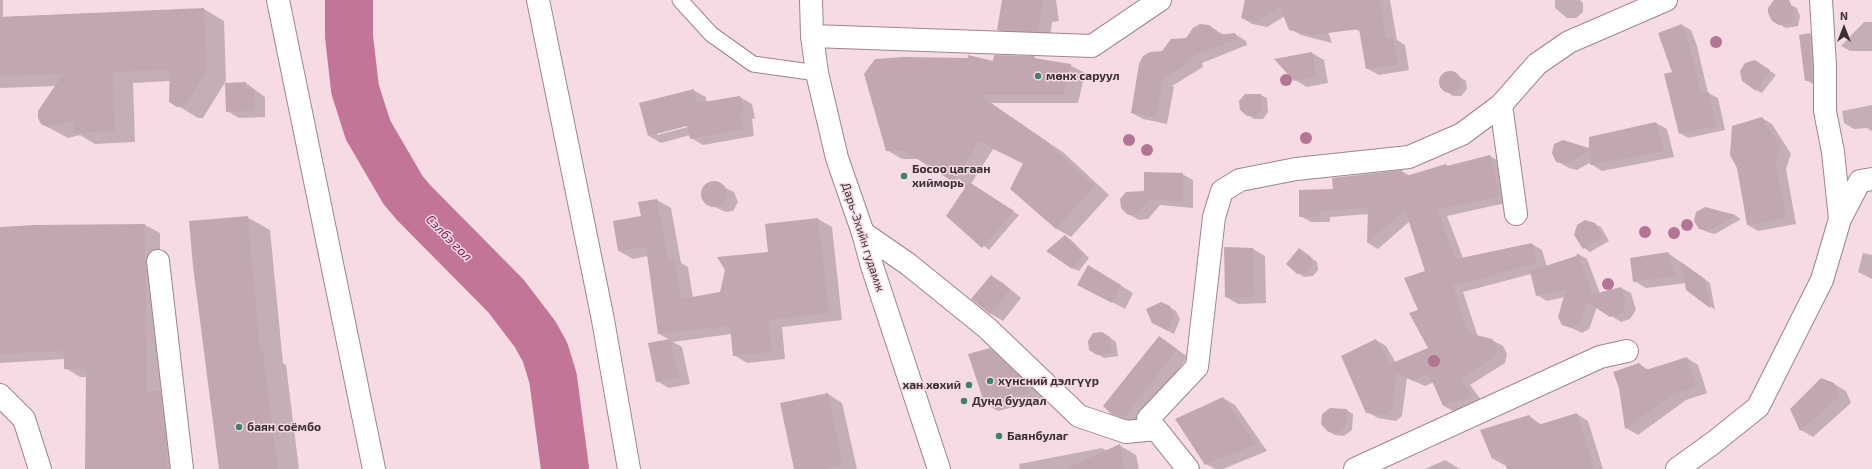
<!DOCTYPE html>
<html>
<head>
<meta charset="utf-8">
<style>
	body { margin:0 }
	#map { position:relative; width:1872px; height:469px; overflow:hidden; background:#f6dbe5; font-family:"Exo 2",sans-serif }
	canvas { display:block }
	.north { position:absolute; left:1824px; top:8px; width:40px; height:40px; -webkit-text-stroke:3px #f6dbe5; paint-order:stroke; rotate:0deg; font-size:11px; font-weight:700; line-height:16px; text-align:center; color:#3b3135 }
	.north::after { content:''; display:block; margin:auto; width:14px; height:18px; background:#3b3135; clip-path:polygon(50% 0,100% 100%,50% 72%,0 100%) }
</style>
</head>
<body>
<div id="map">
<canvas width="1872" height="469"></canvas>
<div class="north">N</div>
</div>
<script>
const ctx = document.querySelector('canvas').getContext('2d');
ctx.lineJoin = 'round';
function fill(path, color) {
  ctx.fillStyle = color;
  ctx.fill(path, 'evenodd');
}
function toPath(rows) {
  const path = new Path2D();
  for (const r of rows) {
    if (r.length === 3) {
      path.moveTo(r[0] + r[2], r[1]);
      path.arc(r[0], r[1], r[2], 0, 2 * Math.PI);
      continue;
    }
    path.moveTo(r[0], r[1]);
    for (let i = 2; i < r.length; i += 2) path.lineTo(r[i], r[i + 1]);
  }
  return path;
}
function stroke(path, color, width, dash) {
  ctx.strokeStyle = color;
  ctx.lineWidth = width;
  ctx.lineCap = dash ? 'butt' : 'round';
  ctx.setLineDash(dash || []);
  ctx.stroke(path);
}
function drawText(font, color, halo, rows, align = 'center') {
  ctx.font = font + ' "Exo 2",sans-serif';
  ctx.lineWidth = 3;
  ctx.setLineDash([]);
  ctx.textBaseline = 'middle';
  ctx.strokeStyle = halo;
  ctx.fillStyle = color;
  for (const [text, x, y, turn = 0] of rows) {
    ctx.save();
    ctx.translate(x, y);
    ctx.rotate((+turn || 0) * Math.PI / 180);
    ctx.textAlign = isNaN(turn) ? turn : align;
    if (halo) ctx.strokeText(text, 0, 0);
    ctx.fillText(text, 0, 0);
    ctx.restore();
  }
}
const shadow = toPath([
	[0,0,3,0,3,17,204,9,224,21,226,81,203,118,198,118,170,101,170,81,133,83,135,142,95,144,80,135,68,138,42,124,57,86,0,88],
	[1003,0,1056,0,1059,21,1052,22,1050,38,1010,37,998,30],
	[1245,0,1314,0,1318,3,1332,43,1301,35,1290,29,1285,16,1267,27,1252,24,1242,18],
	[1349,0,1390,0,1397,40,1405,45,1409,70,1379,75,1366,68,1361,32,1355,29],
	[1555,0,1580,0,1583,3,1583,12,1576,18,1567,18,1555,8],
	[1780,0,1797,8,1800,16,1798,26,1786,28,1772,20],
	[1864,22,1872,22,1872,51,1850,51,1841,46],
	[1682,25,1691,30,1697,46,1708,93,1718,98,1725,130,1688,138,1680,133,1674,72],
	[1209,26,1224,35,1235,34,1246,41,1247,45,1202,63,1203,67,1172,86,1174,87,1167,124,1143,119,1132,113,1162,52],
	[1810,34,1822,41,1818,87,1806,80,1800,36],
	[1312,53,1324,60,1328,83,1307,87,1295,80,1276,60],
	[995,56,1034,57,1038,60,1070,65,1085,73,1078,103,991,103,1064,153,1109,195,1071,237,1057,229,1012,189,1024,164,993,149,971,184,1019,215,989,250,947,216,966,188,919,159,902,159,887,150,994,62],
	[1762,65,1776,75,1762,93,1756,90],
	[1445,72,1453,72,1466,81,1467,89,1461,96,1453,96,1440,87,1440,79],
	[246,83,265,97,265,117,239,118,227,111],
	[693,90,706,97,707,103,740,97,752,104,755,118,752,119,754,136,703,145,691,138,690,135,661,143,649,136],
	[692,124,692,126,657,135,657,133],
	[1261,95,1267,98,1268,112,1263,119,1254,119,1248,115],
	[1872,105,1872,131,1867,128,1854,129,1844,123,1842,111],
	[1762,118,1772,124,1791,154,1786,169,1796,224,1758,231,1748,225],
	[1656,123,1667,129,1674,157,1602,171,1591,164,1591,162,1577,170,1569,168,1557,161,1590,149,1590,138],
	[1490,156,1500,162,1510,202,1447,216,1463,258,1532,244,1542,250,1547,267,1577,257,1578,254,1587,259,1600,293,1621,288,1631,293,1636,310,1630,319,1621,322,1597,307,1589,329,1582,333,1563,324,1565,297,1547,301,1537,295,1531,274,1463,292,1478,337,1492,340,1503,346,1507,354,1505,363,1470,385,1482,401,1455,412,1444,406,1434,382,1425,386,1407,378,1402,416,1396,421,1378,418,1367,412,1376,340,1386,346,1396,363,1430,348,1420,311,1426,271,1410,221,1378,249,1368,243,1369,214,1330,217,1330,222,1311,222,1300,216,1334,190,1333,179,1402,171,1410,176,1446,165,1448,166],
	[1182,174,1193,180,1193,208,1160,205,1148,219,1139,220,1128,214,1145,192],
	[713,182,734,192,738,202,733,211,726,212,706,203,702,196,702,192,706,185],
	[657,200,671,208,681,263,688,267,693,298,721,293,769,253,766,224,818,219,832,227,842,320,782,327,785,359,747,363,734,355,731,334,673,342,682,347,690,384,669,388,657,381,670,340,659,334,648,256,633,259,619,251,642,217,639,203],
	[1705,208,1736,216,1741,219,1715,234,1707,232,1700,228],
	[247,217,270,230,283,363,286,365,299,469,220,469],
	[1594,224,1601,227,1609,241,1590,252,1584,248],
	[145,225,160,233,161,392,175,400,181,469,86,469,87,377,80,377,65,368,65,359,0,363,0,228,35,226],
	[1065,236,1071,240,1089,258,1079,271,1072,268],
	[1225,248,1253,249,1265,256,1266,303,1238,304,1226,297],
	[1299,249,1317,262,1318,270,1313,276,1304,277,1298,273],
	[1668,253,1710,283,1715,310,1687,290,1686,283,1646,288,1634,281],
	[1863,253,1872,255,1872,279,1858,272],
	[1100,273,1133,293,1125,309,1091,291],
	[991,276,1003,283,1021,298,1003,321,991,314,972,299],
	[1169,307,1176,311,1180,319,1174,334,1159,326],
	[1109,337,1116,342,1118,356,1104,358,1097,354],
	[1159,337,1188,357,1136,424,1124,420,1112,413],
	[990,349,1002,356,1031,384,1043,399,998,411,986,404],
	[1687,358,1698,365,1707,393,1686,400,1638,435,1626,428,1620,388,1639,364,1649,370],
	[1834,384,1846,391,1851,403,1813,437,1801,430],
	[828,394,842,403,857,469,795,469],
	[1223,398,1235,405,1267,451,1223,469,1215,469,1206,464],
	[1330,409,1347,410,1353,414,1352,430,1344,436,1335,435,1328,431],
	[1577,414,1588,421,1603,469,1508,469,1506,464,1504,465,1493,459,1529,416,1542,425],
	[1119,445,1136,455,1139,469,1020,469,1019,464,1102,448,1107,451],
	[1445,460,1460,469,1425,469]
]);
const river = toPath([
	[349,0,349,36,355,89,368,130,403,190,414,203,506,296,535,334,545,352,553,378,565,469]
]);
const building = toPath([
	[1002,0,1043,0,1038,32,997,30],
	[1245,0,1380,0,1386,38,1393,37,1398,64,1366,69,1359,29,1312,35,1289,30,1280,7,1256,22,1241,18],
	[1774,0,1789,0,1794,12,1792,23,1779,25,1772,21,1768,13,1768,8],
	[204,8,207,69,187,103,183,107,177,107,169,102,170,70,113,72,115,131,74,133,74,121,47,127,41,124,38,118,38,111,63,74,0,76,0,17],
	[1200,24,1209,25,1217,31,1217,35,1235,33,1237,39,1191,57,1192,61,1159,81,1163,80,1156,118,1131,113,1139,64,1143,56,1150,52,1162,51,1171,39,1186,38,1193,28],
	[1682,24,1688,40,1701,94,1709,92,1716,126,1679,134,1664,74,1672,72,1658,33],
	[1810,33,1812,80,1805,81,1799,35],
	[1312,52,1317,76,1294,81,1274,59],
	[968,55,993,61,994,55,1035,56,1034,58,1071,64,1064,95,979,95,1050,144,1049,145,1095,186,1056,229,1010,189,1023,163,979,141,953,182,905,151,886,151,864,74,875,59,904,57,968,58],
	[1755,60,1770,70,1756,91,1742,81,1740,71,1745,63],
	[1450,82,11],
	[246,82,246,89,254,89,254,111,226,112,225,83],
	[694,89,697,103,740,96,744,111,740,112,743,129,690,139,687,126,648,136,639,103],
	[1245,94,1261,94,1262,109,1256,116,1247,116,1240,110,1239,101],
	[1762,117,1781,148,1776,163,1786,218,1747,225,1737,168,1730,155,1732,126],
	[1656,122,1664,151,1590,165,1590,151,1565,164,1556,162,1552,153,1554,144,1563,140,1589,148,1589,137],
	[1490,155,1500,196,1437,210,1456,259,1532,243,1537,263,1453,286,1468,333,1492,339,1497,347,1495,357,1460,379,1473,395,1443,406,1429,374,1413,381,1397,373,1392,410,1384,415,1366,413,1341,356,1376,339,1390,364,1428,348,1409,313,1418,310,1404,278,1425,271,1405,210,1367,243,1368,208,1319,211,1319,217,1299,217,1299,190,1333,189,1332,178,1402,170,1403,177,1446,164,1447,166],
	[1144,172,1183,173,1183,202,1150,199,1137,214,1128,215,1121,208,1120,199,1126,192,1144,191],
	[714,194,13],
	[969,182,1014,211,982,248,946,216],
	[657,199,668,259,674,258,681,299,720,292,725,270,717,257,768,252,765,224,818,218,829,313,769,320,772,352,733,356,730,326,658,334,646,247,618,251,613,221,641,216,638,202],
	[1705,207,1736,215,1708,231,1699,229,1694,221,1696,212],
	[248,216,260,351,263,351,278,469,219,469,193,266,189,221],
	[1585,220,1595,223,1603,237,1583,249,1574,235,1577,225],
	[145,224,147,391,160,391,167,448,167,469,85,469,86,369,64,369,64,351,0,354,0,227,35,225],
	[1065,235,1084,254,1072,269,1046,251],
	[1224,247,1253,248,1254,297,1225,297],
	[1299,248,1311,257,1312,266,1306,273,1297,274,1286,264],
	[1668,252,1676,276,1633,282,1630,258],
	[1578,253,1591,290,1590,295,1621,287,1626,304,1621,314,1610,317,1587,302,1580,323,1571,328,1562,325,1558,317,1566,289,1536,296,1530,271,1576,256],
	[1681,262,1705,279,1710,308,1686,290],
	[1088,265,1121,285,1112,303,1077,285],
	[991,275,1010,290,990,314,971,299],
	[1161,302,1170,306,1174,315,1168,331,1152,323,1146,309],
	[1102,332,1110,337,1112,353,1097,355,1089,350,1088,341,1093,333],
	[1159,336,1177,349,1124,418,1111,414,1103,406],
	[670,339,679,377,656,382,648,343],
	[990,348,1019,376,1032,392,985,405,968,354],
	[1687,357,1696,387,1674,394,1625,429,1619,388,1613,372,1639,363,1646,370],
	[1821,378,1834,383,1840,396,1800,431,1790,409],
	[828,393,843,465,825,469,794,469,780,403],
	[1223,397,1256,444,1205,465,1175,419],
	[1330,408,1347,409,1346,427,1338,433,1328,432,1321,424,1322,414],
	[1577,413,1594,469,1507,469,1501,456,1492,459,1480,430,1529,415,1538,425],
	[1120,444,1124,469,1065,469]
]);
const lane = toPath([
	[680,0,711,34,753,64,817,73]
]);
const street = toPath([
	[278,0,374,469],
	[538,0,603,320,629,469],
	[812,36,1092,46,1160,0],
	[1501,105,1516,214],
	[1840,219,1860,181,1872,179],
	[863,233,908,264,987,328,1079,416,1126,432,1156,429],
	[158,261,182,469],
	[0,395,24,419,40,469],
	[1188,469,1148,419,1197,367,1214,217,1222,191,1240,180,1296,169,1409,157,1462,134,1501,105,1537,64,1569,42,1666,0],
	[1355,469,1600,357,1627,351],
	[1677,469,1713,443,1758,407,1822,280,1840,219,1833,152,1825,111,1825,66,1821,0]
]);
const secondary = toPath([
	[811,0,812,36,817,73,837,158,863,233,872,266,939,469]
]);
const trees = [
	[1716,42],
	[1286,80],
	[1306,138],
	[1129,140],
	[1147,150],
	[1687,225],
	[1645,232],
	[1674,233],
	[1608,284],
	[1434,361]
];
const markers = [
	[1038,76,4,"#40806e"],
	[904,176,4,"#40806e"],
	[990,381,4,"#40806e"],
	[969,385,4,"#40806e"],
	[964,401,4,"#40806e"],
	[239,427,4,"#40806e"],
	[999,436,4,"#40806e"]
];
const poiNames = [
	["мөнх саруул",1046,76],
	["Босоо цагаан",912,169],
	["хийморь",912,183],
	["хүнсний дэлгүүр",998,381],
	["хан хөхий",961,385,"right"],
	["Дунд буудал",972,401],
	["баян соёмбо",247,427],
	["Баянбулаг",1007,436]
];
const streetNames = [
	["Дарь-Эхийн гудамж",863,237,72]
];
const waterNames = [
	["Сэлбэ гол",449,238,45]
];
fill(shadow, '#0003');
stroke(river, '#c37597', 48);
fill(building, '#c1a7b1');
stroke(lane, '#9d858e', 17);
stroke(street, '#9d858e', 24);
stroke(secondary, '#9d858e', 24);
stroke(lane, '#fff', 15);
stroke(street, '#fff', 22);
stroke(secondary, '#fff', 22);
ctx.fillStyle = '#b47494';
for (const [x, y] of trees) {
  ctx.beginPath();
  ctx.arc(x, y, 6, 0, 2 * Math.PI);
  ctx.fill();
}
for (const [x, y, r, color] of markers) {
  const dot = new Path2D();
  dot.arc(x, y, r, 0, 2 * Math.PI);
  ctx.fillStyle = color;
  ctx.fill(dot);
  stroke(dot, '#f6dbe5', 1.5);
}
drawText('bold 12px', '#3b3135', '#f6dbe5', poiNames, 'left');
drawText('12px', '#3b3135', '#f6dbe5', streetNames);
drawText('italic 13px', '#751649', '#f6dbe5', waterNames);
</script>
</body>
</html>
